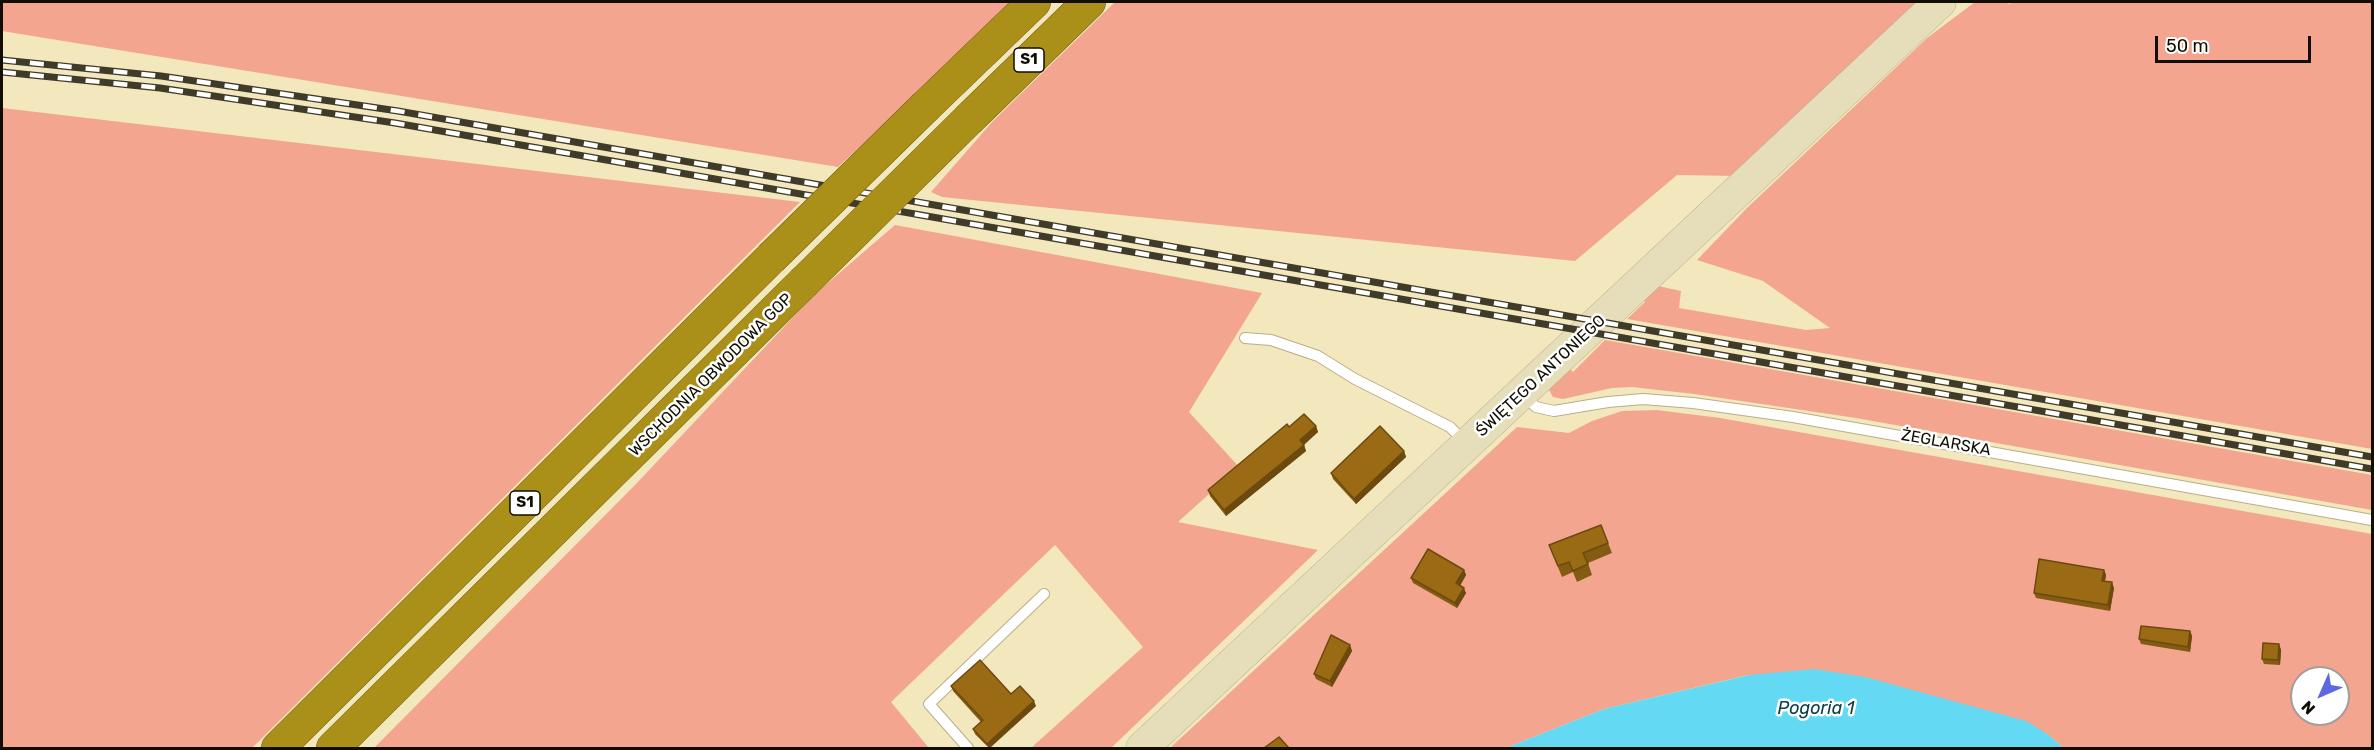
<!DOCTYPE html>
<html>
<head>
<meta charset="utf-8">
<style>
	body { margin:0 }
	#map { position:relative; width:2374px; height:750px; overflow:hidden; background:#f2e7bd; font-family:Rubik,sans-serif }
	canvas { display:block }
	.frame { position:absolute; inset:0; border:3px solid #110d01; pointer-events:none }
	.north { position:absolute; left:2290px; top:666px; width:60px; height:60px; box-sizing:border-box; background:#fff; border:2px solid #a09e99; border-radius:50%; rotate:225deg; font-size:16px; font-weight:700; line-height:24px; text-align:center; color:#110d01 }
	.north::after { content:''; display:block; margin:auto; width:21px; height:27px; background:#5e68e0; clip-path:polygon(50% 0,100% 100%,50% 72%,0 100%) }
	.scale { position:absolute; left:2155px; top:36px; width:156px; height:27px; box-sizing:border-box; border:3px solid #110d01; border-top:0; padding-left:8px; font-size:18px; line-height:21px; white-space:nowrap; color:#110d01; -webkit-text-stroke:4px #fff; paint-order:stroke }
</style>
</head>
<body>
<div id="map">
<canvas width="2374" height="750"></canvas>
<div class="frame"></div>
<div class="north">N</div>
<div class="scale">50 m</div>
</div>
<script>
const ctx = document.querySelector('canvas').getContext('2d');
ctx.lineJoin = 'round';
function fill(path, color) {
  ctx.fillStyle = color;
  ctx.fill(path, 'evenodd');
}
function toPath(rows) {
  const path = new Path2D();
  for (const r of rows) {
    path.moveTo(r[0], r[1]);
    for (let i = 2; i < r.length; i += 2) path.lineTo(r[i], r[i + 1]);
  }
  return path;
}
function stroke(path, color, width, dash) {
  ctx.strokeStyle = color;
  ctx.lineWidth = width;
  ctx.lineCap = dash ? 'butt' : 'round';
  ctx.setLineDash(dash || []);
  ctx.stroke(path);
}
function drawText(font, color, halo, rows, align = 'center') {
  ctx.font = font + ' Rubik,sans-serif';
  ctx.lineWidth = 5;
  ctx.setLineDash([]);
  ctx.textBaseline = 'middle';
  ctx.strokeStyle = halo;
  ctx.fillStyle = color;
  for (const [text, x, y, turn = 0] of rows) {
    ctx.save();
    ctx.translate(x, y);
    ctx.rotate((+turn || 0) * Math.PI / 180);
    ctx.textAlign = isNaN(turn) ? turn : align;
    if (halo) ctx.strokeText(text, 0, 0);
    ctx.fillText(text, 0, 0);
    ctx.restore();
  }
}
const green = toPath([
	[2,2,1011,2,925,87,838,167,2,31],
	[1115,2,1921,2,1737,176,1677,175,1575,261,942,197,931,192,993,121],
	[1975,2,2007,2,2009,4,2012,2,2372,2,2372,449,1627,319,1645,302,1640,296,1658,286,1681,291,1679,308,1806,330,1830,328,1763,281,1697,260,1747,208,1927,38],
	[2,108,800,202,252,748,2,748],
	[895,225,1262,293,1189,412,1239,467,1178,522,1318,550,1111,748,1031,748,1143,647,1055,545,891,702,929,748,374,748,636,484,815,294],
	[1605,340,2372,475,2372,510,1856,418,1694,394,1632,387,1612,388,1563,399,1553,397,1549,390,1549,385,1567,366,1573,372],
	[1657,410,1720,418,2372,534,2372,748,2064,748,2046,733,1748,675,1604,709,1506,748,1170,748,1517,427,1569,433,1592,421,1622,411],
	[2302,678,2338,678,2338,714,2302,714]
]);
const water = toPath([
	[1814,669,1865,677,2026,721,2046,733,2064,748,1506,748,1604,709,1749,675]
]);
const lane = toPath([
	[1245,338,1271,340,1318,356,1355,379,1450,427,1466,443],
	[1522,395,1536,407,1554,411,1608,402,1643,399,1693,403,1793,417,2372,520],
	[968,748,929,704,1044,594]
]);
const secondary = toPath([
	[1142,748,1940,2]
]);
const highway = toPath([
	[926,106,1034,2],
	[970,118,1089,2],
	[278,748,771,258],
	[333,748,803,283]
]);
const rail = toPath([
	[2,60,161,76,398,111,2372,457],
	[2,72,160,88,395,123,2372,469]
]);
const highwayBridge = toPath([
	[771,258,926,106],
	[803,283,970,118]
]);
const wall = toPath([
	[1316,426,1318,432,1304,445,1306,451,1226,516,1210,496,1208,490,1289,427],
	[1404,451,1406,457,1356,504,1333,479,1331,473],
	[1601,525,1612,553,1588,563,1592,575,1577,582,1573,572,1562,577,1549,545],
	[1464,570,1466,575,1460,586,1466,593,1457,608,1413,583,1411,578],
	[2104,570,2106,575,2105,581,2114,588,2110,611,2036,598,2034,593],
	[2190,631,2192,636,2190,652,2141,644,2139,639],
	[2279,644,2281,650,2280,665,2264,664,2262,659],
	[1350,645,1352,651,1332,687,1316,679,1314,674],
	[951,686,1011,694,1036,706,990,748,989,748,975,734,973,729,981,722,953,691]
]);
const shadedWall = toPath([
	[1316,426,1318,432,1302,446,1300,440],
	[1304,445,1306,451,1226,516,1224,510],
	[1404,451,1406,457,1356,504,1354,499],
	[1464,570,1466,575,1458,589,1456,583],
	[2104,570,2106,575,2104,586,2102,581],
	[2112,582,2114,588,2110,611,2108,605],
	[1464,588,1466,593,1457,608,1455,603],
	[2190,631,2192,636,2190,652,2188,647],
	[2279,644,2281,650,2280,665,2278,660],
	[1350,645,1352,651,1332,687,1330,681],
	[1034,701,1036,706,989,748,987,744]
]);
const building = toPath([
	[1304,414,1316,426,1300,440,1304,445,1224,510,1208,490,1287,424,1289,427,1304,414],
	[1380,426,1404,451,1354,499,1331,473,1380,426],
	[1601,525,1608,543,1583,553,1588,564,1573,571,1569,562,1558,566,1549,545,1601,525],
	[1428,549,1464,570,1456,583,1464,588,1455,603,1411,578,1428,549],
	[2039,559,2104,570,2102,581,2112,582,2108,605,2034,593,2039,559],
	[2141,626,2190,631,2188,647,2139,639,2141,626],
	[1331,635,1350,645,1330,681,1314,674,1331,635],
	[2263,643,2279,644,2278,660,2262,659,2263,643],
	[980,660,1011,694,1020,686,1034,701,987,744,973,729,983,720,951,686,980,660],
	[1279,737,1289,748,1264,748,1279,737]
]);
const shields = [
	[1029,60,30],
	[525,503,30]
];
const shieldNames = [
	["S1",1029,60],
	["S1",525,503]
];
const streetNames = [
	["WSCHODNIA OBWODOWA GOP",711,375,-45],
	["ŚWIĘTEGO ANTONIEGO",1541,376,-43],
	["ŻEGLARSKA",1946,443,10]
];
const waterNames = [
	["Pogoria 1",1816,709]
];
fill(green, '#f3a590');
fill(water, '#64d9f4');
stroke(lane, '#b9af86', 12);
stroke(secondary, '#b9af86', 33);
stroke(highway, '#746210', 34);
stroke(lane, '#fff', 10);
stroke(secondary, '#e6deba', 32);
stroke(highway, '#aa9018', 33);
stroke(rail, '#403a28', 7);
stroke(rail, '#fff', 4.5, [14]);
stroke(highwayBridge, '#746210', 34, []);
stroke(highwayBridge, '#aa9018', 33);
fill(wall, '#845b12');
fill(shadedWall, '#6c4a0f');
fill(building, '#9a6a15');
stroke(building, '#6c4a0f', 1.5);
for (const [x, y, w] of shields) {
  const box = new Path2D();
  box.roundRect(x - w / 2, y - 12, w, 24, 4.5);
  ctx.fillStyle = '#fff';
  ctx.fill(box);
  stroke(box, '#110d01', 1.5);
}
drawText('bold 15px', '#110d01', null, shieldNames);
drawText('16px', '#110d01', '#fff', streetNames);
drawText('italic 18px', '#09404b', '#fff', waterNames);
</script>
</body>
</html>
